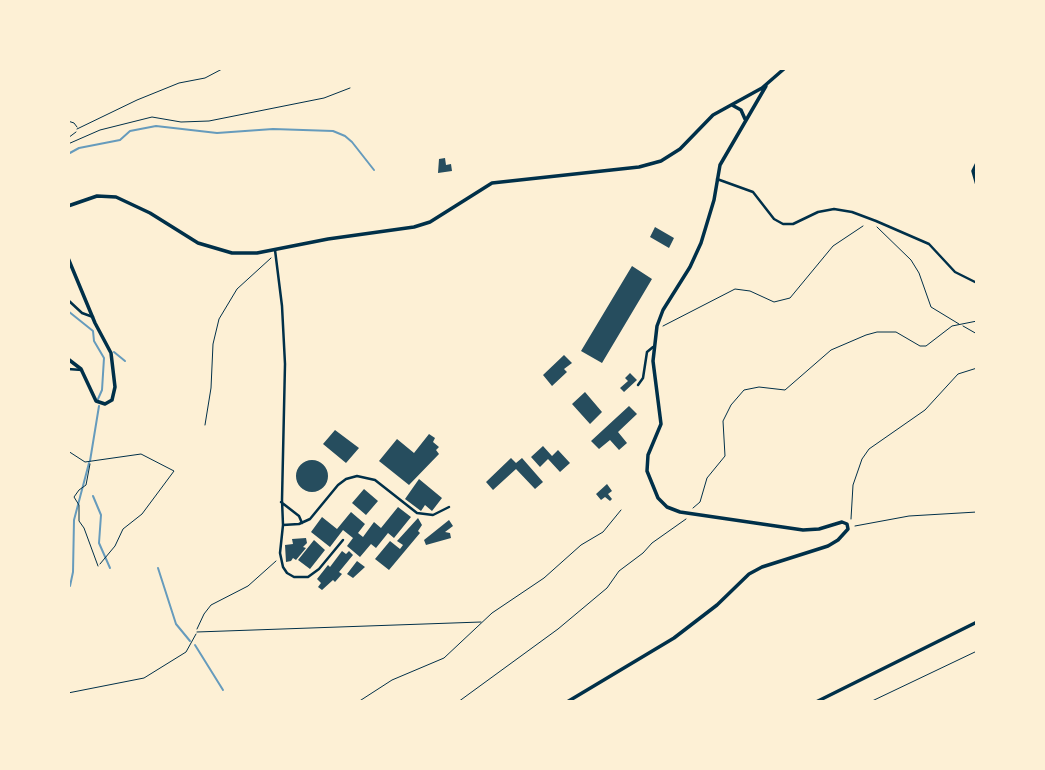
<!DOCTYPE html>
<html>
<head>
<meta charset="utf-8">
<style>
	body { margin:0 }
	#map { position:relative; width:1045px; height:770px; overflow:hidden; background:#fdf0d5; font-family:Poppins,sans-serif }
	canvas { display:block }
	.frame { position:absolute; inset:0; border:70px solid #fdf0d5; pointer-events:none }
</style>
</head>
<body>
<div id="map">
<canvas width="1045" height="770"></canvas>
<div class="frame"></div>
</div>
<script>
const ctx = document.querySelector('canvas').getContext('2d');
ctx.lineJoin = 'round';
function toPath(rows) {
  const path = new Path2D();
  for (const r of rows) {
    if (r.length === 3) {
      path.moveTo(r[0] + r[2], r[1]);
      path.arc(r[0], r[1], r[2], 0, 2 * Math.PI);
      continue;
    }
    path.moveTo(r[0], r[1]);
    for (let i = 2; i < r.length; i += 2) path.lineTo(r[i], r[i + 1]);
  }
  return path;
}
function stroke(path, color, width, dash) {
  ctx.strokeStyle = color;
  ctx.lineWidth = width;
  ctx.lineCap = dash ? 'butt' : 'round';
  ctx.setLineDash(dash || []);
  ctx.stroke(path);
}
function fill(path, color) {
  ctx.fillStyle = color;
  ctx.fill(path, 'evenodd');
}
const stream = toPath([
	[68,154,79,148,120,140,130,131,156,126,217,133,273,129,333,131,345,136,352,142,374,170],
	[68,311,93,331,94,341,104,358,102,390,98,399],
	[114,352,125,361],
	[90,461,99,406],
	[93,496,101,515,99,543,110,568],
	[158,568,176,624,190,641],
	[70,586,73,572,74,520,89,463],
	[195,645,223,690]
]);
const building = toPath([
	[445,158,446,165,451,164,452,171,438,173,439,159],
	[655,227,674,238,669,248,650,237],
	[632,266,652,279,602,363,581,351],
	[564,355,572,363,564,369,567,372,552,386,543,375],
	[630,373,637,380,624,392,620,388,628,381,625,378],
	[585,392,602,412,590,424,572,404],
	[629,406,637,414,618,432,627,443,619,450,610,440,599,449,591,441],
	[335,430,359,448,346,463,323,444],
	[429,434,435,438,433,442,439,447,436,450,439,454,409,485,379,461,397,439,414,453],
	[543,446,552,456,558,450,570,463,560,472,548,459,540,467,531,457],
	[511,458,516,463,522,458,543,482,535,489,516,469,493,490,486,482],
	[312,476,16],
	[419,479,442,498,432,511,425,505,421,511,405,499],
	[607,484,612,491,608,494,612,499,610,501,605,497,601,500,596,494],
	[364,489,378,501,366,515,352,503],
	[398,507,411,517,394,538,388,533,376,548,371,544,360,557,347,546,353,538,343,530,330,547,311,532,322,517,337,529,351,512,365,524,358,533,363,537,374,522,381,528],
	[418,518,422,525,418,531,420,533,389,570,375,559,390,541,400,549,403,545,397,541],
	[449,520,453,526,445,532,450,533,451,538,426,545,424,540],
	[306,538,307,543,303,547,306,548,296,560,293,558,291,561,286,562,285,545,293,544,292,539],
	[314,540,325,550,310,569,298,560],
	[342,551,346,554,349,551,353,555,339,572,342,574,335,582,333,580,322,590,318,587,321,583,317,579,328,565,330,567],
	[357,561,365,567,353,578,347,574]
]);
const path = toPath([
	[68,121,74,123,77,127],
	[77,129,137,100,179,83,205,78,224,68],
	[68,138,76,132],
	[68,144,100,130,152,117,181,122,209,121,324,98,350,88],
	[877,227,911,260,919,273,931,307,959,324],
	[663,326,735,289,750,291,774,302,790,298,833,246,863,226],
	[963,326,977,334],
	[205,425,211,388,213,344,219,319,237,289,271,258],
	[68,451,85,462,141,454,174,471,142,514,123,529,115,546,100,564],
	[90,464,86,485,79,490,74,497,79,505,79,521,84,528,98,566],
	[693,508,700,502,707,478,725,456,723,421,731,405,744,390,759,387,785,390,831,350,866,335,877,332,896,332,920,346,926,346,952,326,977,321],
	[851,519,853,485,862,459,869,449,925,410,958,374,977,368],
	[855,526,909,516,977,512],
	[197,629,204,614,211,605,248,586,276,561],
	[197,632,481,622],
	[68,693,144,678,186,652,196,634],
	[358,702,392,680,444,658,492,613,544,578,581,545,603,532,621,510],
	[458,702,558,629,607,588,619,571,643,553,652,543,686,519],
	[870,702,977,651]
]);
const minor = toPath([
	[717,179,753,192,774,219,783,224,793,224,818,212,834,209,852,212,876,221,929,244,955,272,977,283],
	[275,250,282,306,285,364,282,500,283,525,280,553,283,567,287,573,294,577,308,577,319,569,343,540],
	[68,300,82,313,93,317],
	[68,369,82,370],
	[638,385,643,378,647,352,653,347],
	[281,502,299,516,302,523],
	[283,525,299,524,310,519,338,485,346,479,357,476,375,480,417,513,433,515,449,507]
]);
const tertiary = toPath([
	[917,68,924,68],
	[732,105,741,110,745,119],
	[977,163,973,171,977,185],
	[68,206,97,196,116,197,150,213,198,243,232,253,257,253,328,239,414,227,430,222,492,183,639,167,661,161,680,149,713,115,762,88,785,68],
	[68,258,95,323,111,353,115,387,112,400,105,404,96,401,81,369,68,359],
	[567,702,674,638,717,605,749,574,762,567,828,546,838,540,848,529,847,524,842,522,819,529,803,530,680,512,667,507,658,498,647,471,648,455,661,424,653,361,657,326,663,310,690,267,701,243,714,200,720,165,766,86],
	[816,702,977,622]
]);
stroke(stream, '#669bbc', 2);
fill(building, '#264d5e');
stroke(path, '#003049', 1);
stroke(minor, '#003049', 2.5);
stroke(tertiary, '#003049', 3.5);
</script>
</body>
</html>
